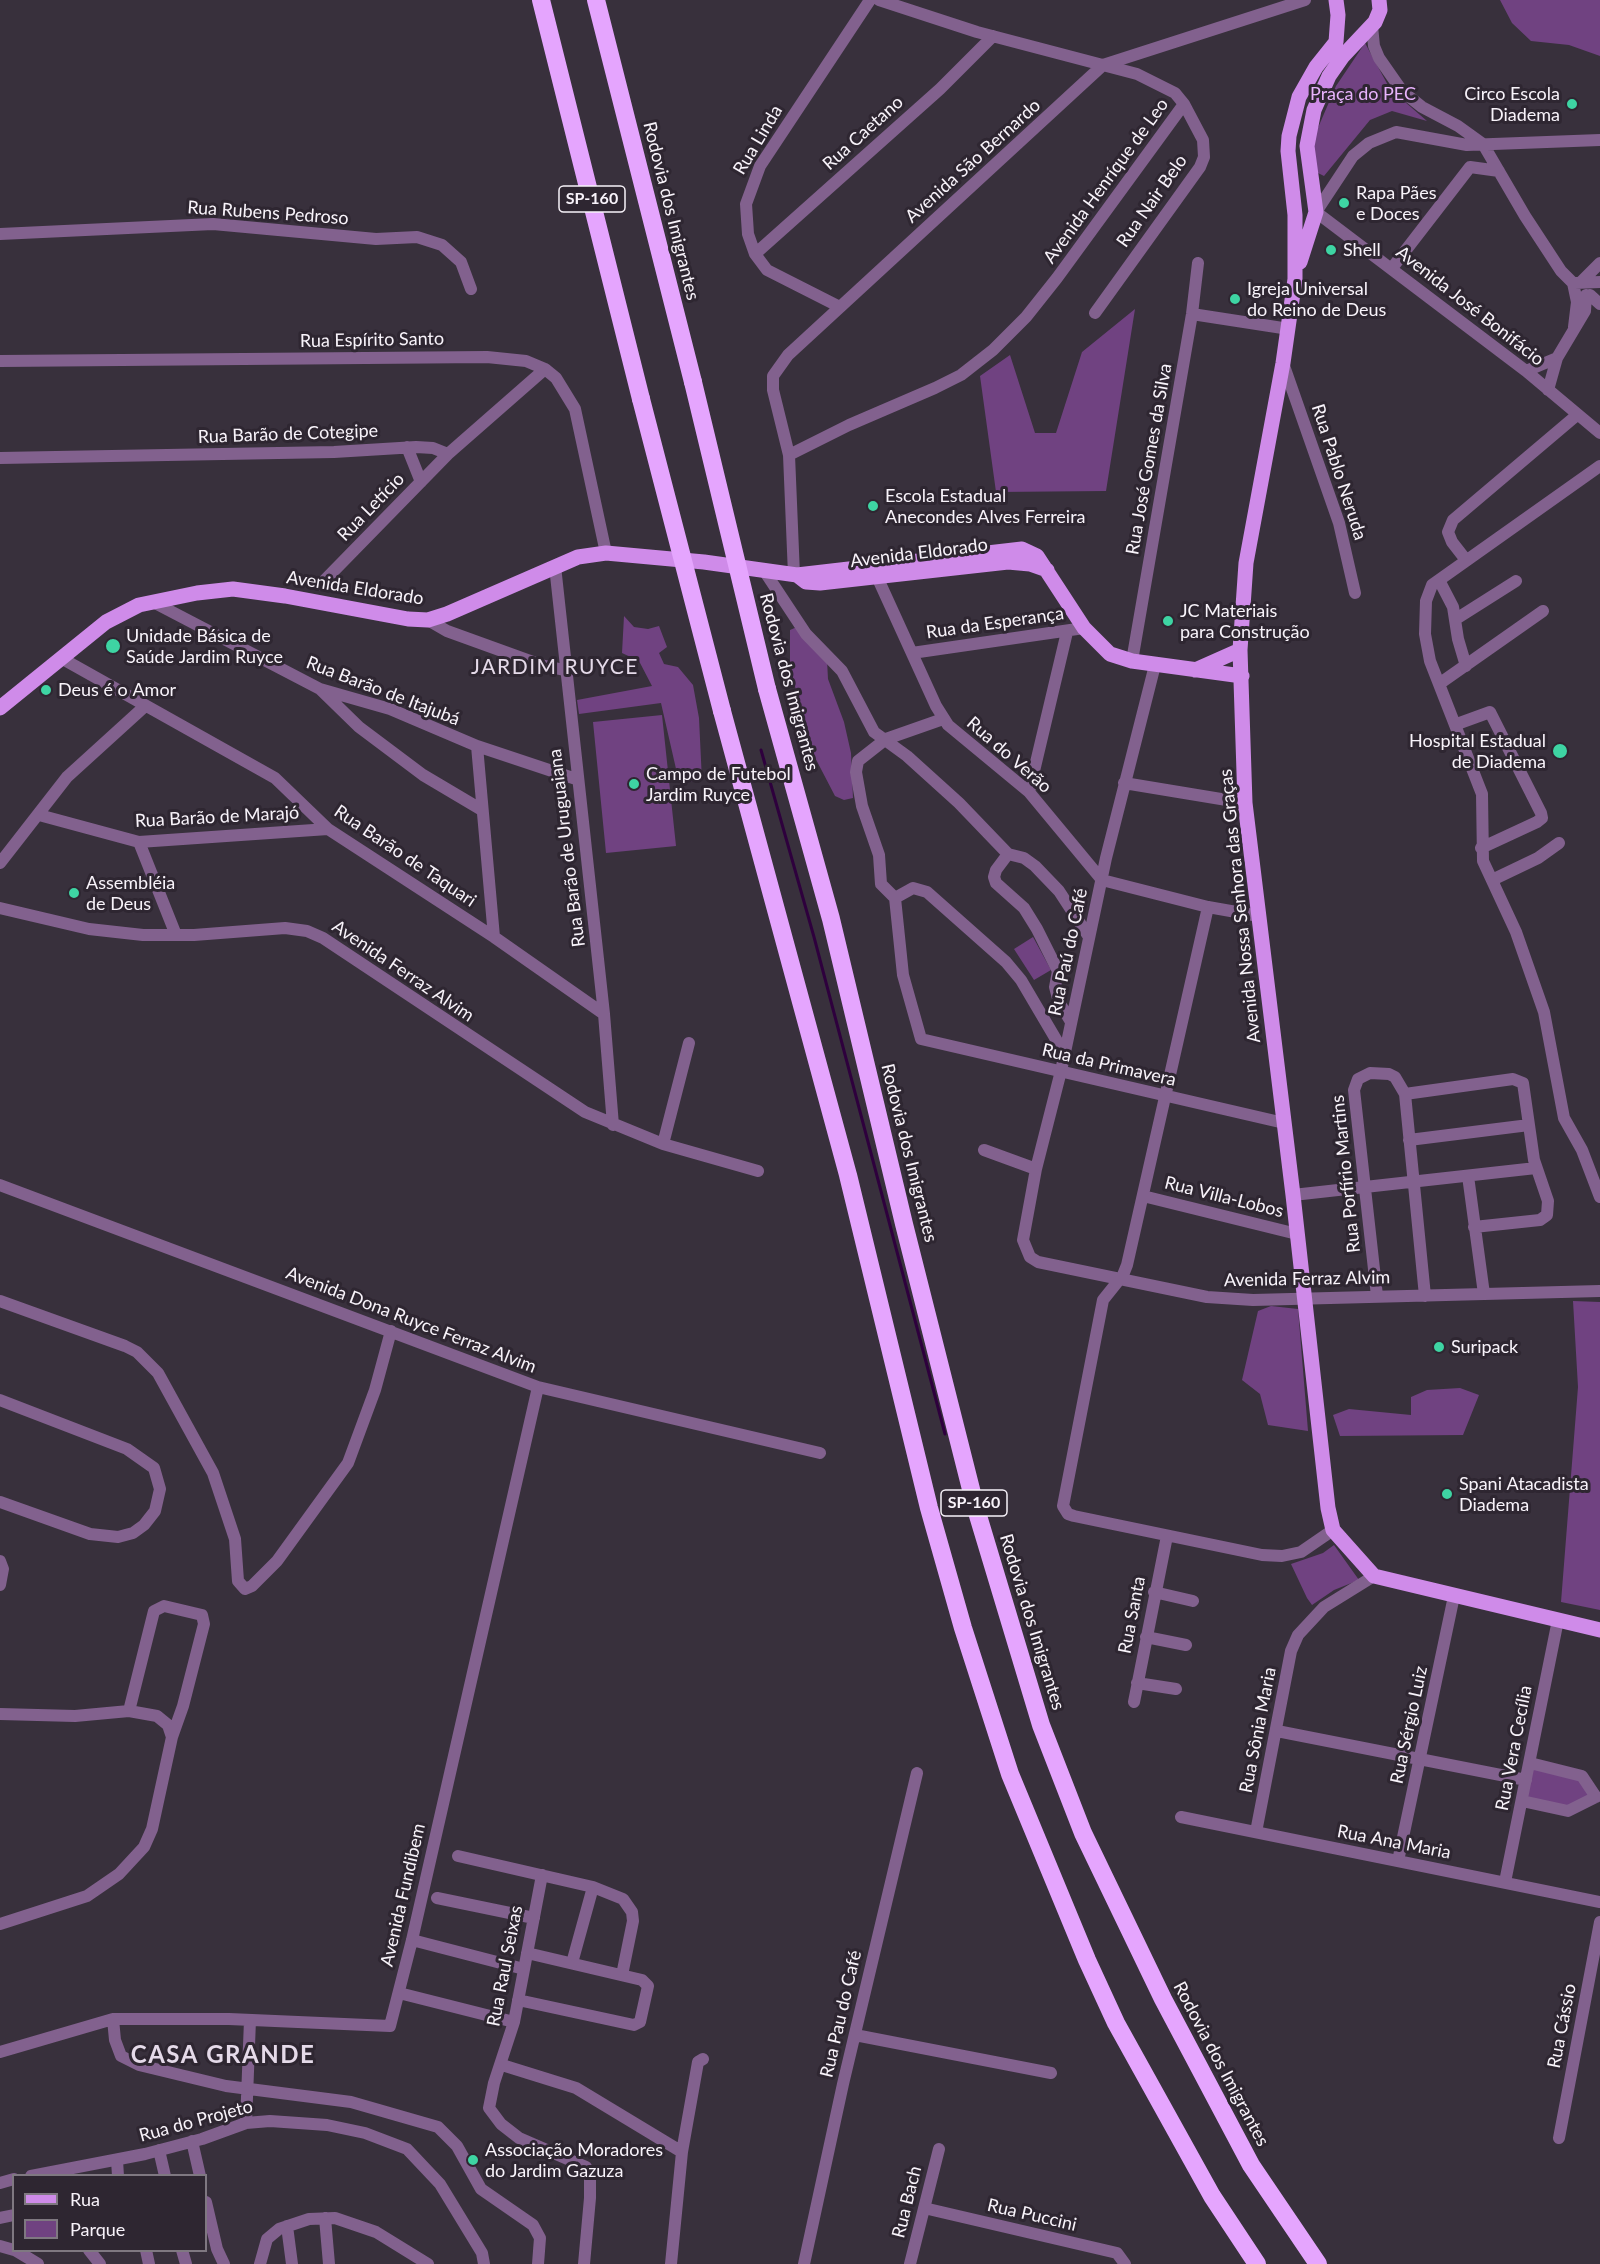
<!DOCTYPE html>
<html>
<head>
<meta charset="utf-8">
<style>
	body { margin:0 }
	#map { position:relative; width:1600px; height:2264px; overflow:hidden; background:#38303c; font-family:Lato,sans-serif }
	canvas { display:block }
	.legend { position:absolute; left:12px; top:2174px; width:195px; height:78px; box-sizing:border-box; background:#2e2631; border:2px solid #7f7881; margin:0; padding:8px 10px; list-style:none; font-size:18px; color:#f8f3fa }
	.legend li { display:flex; align-items:center; gap:12px; height:30px }
	.legend b { width:30px; border:2px solid #7f7881 }
</style>
</head>
<body>
<div id="map">
<canvas width="1600" height="2264"></canvas>
<ul class="legend">
<li><b style="height:8px;background:#cf8be9"></b>Rua</li>
<li><b style="height:16px;background:#704281"></b>Parque</li>
</ul>
</div>
<script>
const ctx = document.querySelector('canvas').getContext('2d');
ctx.lineJoin = 'round';
function fill(path, color) {
  ctx.fillStyle = color;
  ctx.fill(path, 'evenodd');
}
function toPath(rows) {
  const path = new Path2D();
  for (const r of rows) {
    path.moveTo(r[0], r[1]);
    for (let i = 2; i < r.length; i += 2) path.lineTo(r[i], r[i + 1]);
  }
  return path;
}
function stroke(path, color, width, dash) {
  ctx.strokeStyle = color;
  ctx.lineWidth = width;
  ctx.lineCap = dash ? 'butt' : 'round';
  ctx.setLineDash(dash || []);
  ctx.stroke(path);
}
function drawText(font, color, halo, rows, align = 'center') {
  ctx.font = font + ' Lato,sans-serif';
  ctx.lineWidth = 6;
  ctx.setLineDash([]);
  ctx.textBaseline = 'middle';
  ctx.strokeStyle = halo;
  ctx.fillStyle = color;
  for (const [text, x, y, turn = 0] of rows) {
    ctx.save();
    ctx.translate(x, y);
    ctx.rotate((+turn || 0) * Math.PI / 180);
    ctx.textAlign = isNaN(turn) ? turn : align;
    if (halo) ctx.strokeText(text, 0, 0);
    ctx.fillText(text, 0, 0);
    ctx.restore();
  }
}
const green = toPath([
	[1500,0,1600,0,1600,56,1569,45,1531,41,1512,23],
	[1365,43,1390,89,1427,121,1392,111,1370,120,1324,176,1316,172,1313,147,1317,130,1336,86],
	[1135,309,1106,491,996,492,980,376,1010,355,1035,433,1056,433,1082,352],
	[624,616,634,627,648,629,659,626,667,647,659,653,664,664,678,667,693,685,699,718,702,781,679,782,661,703,579,714,577,700,652,686,639,661,622,653],
	[797,627,827,660,828,679,844,722,851,753,853,798,844,800,835,796,809,746,790,665,790,630],
	[662,715,676,846,606,853,593,722],
	[1033,937,1051,970,1034,980,1014,949],
	[1573,1301,1600,1302,1600,1610,1561,1602,1578,1387],
	[1271,1306,1298,1309,1308,1431,1268,1425,1260,1394,1242,1380,1258,1311],
	[1460,1388,1479,1395,1463,1435,1340,1436,1333,1415,1349,1409,1411,1415,1411,1397,1427,1390],
	[1334,1545,1359,1580,1334,1590,1312,1605,1307,1598,1291,1564,1323,1553],
	[1530,1763,1579,1775,1596,1797,1576,1809,1522,1801]
]);
const stream = toPath([
	[761,750,814,937,945,1434]
]);
const minor = toPath([
	[1372,26,1374,46,1379,58,1402,91,1422,107,1458,126,1483,144,1525,216,1561,271,1573,283,1577,302,1574,327],
	[1600,140,1467,145,1396,132,1369,143,1353,156,1316,212,1526,371,1600,433],
	[0,234,213,224,376,239,417,237,442,245,461,262,471,289],
	[755,254,940,89,993,36],
	[1392,268,1470,167,1499,171],
	[1575,283,1600,282],
	[1580,283,1600,263],
	[1590,295,1600,304],
	[838,306,767,270,755,254,748,234,746,204,760,166,870,0],
	[1095,313,1200,167,1204,157,1203,140,1184,104],
	[1192,314,1289,329],
	[0,361,487,357,526,361,545,369,556,378,575,409,606,553],
	[1283,363,1339,523,1355,593],
	[1526,371,1557,358],
	[1548,390,1557,358,1585,311,1586,295],
	[407,447,421,482],
	[789,455,849,425,935,388,961,375,993,350,1026,317,1057,278,1184,104,1175,93,1137,74,977,32,879,0],
	[0,458,334,452,416,447,433,448,448,454],
	[1600,466,1432,585,1426,601,1425,634,1430,661,1482,794,1483,861,1516,932,1544,1012,1564,1118,1582,1150,1600,1197],
	[1466,560,1452,542,1448,532,1453,520,1577,415],
	[555,566,604,1014,613,1125],
	[874,570,936,706,948,725,1029,792,1102,880,1208,907,1259,916],
	[765,572,806,634,842,671,874,732,907,756,959,803,1008,854,1024,858,1035,866,1059,891,1089,937],
	[794,575,789,455,773,390,773,376,788,355,1103,65,1305,0],
	[1439,580,1453,607,1458,639,1466,666],
	[320,585,448,454,545,369],
	[153,602,320,689,390,709,477,746,576,779],
	[1456,619,1516,581],
	[428,620,447,631,541,665,564,670],
	[912,653,1084,628],
	[61,658,275,778,328,829,494,937,604,1014],
	[1132,661,1192,314,1198,263],
	[1155,665,1106,858,1061,1071,1036,1169,1023,1240,1030,1257,1038,1262,1207,1297,1253,1300,1600,1291],
	[1439,684,1543,611],
	[320,689,359,727,423,775,482,810],
	[943,719,886,739,858,761,856,772,862,806,879,855,881,884,895,898,903,975,921,1039,1284,1123],
	[1457,724,1490,712,1541,813,1542,818,1537,822,1481,848],
	[477,746,494,937],
	[1124,783,1245,803],
	[1029,792,1067,632],
	[39,815,139,842,328,829],
	[139,842,176,935],
	[1008,854,996,870,994,877,996,883,1024,908,1037,929,1058,971,1055,987,1059,1002,1071,1022],
	[0,863,67,777,144,707],
	[1492,880,1538,858,1559,843],
	[895,898,913,888,927,892,1006,962,1021,980,1064,1053],
	[1208,907,1127,1265,1123,1275,1103,1300,1063,1506,1068,1514,1074,1516,1262,1555,1282,1556,1301,1552,1333,1530],
	[0,908,89,929,143,935,194,935,285,928,307,931,323,938,585,1112,663,1144,758,1171],
	[1405,1094,1513,1079,1523,1083,1534,1160,1548,1201,1547,1215,1540,1220,1474,1227],
	[1409,1140,1529,1125],
	[663,1144,689,1043],
	[984,1150,1036,1169],
	[1468,1176,1484,1294],
	[0,1185,538,1387,820,1453],
	[1293,1195,1536,1168],
	[1143,1196,1297,1234],
	[1377,1296,1354,1090,1358,1079,1370,1073,1389,1074,1395,1077,1405,1094,1425,1296],
	[0,1301,125,1346,137,1352,158,1373,213,1473,235,1539,238,1581,245,1589,252,1586,277,1561,348,1463,375,1390,391,1331],
	[0,1400,127,1449,154,1468,160,1489,155,1511,144,1525,133,1533,118,1537,90,1534,0,1502],
	[0,1561,3,1569,0,1585],
	[1154,1592,1193,1601],
	[1146,1637,1186,1645],
	[1137,1683,1176,1689],
	[1134,1702,1167,1536],
	[0,1714,75,1716,129,1711,157,1716,168,1725,172,1737],
	[1277,1731,1526,1780],
	[1530,1763,1582,1776,1596,1797],
	[1522,1801,1568,1811,1596,1797],
	[1181,1817,1600,1902],
	[1256,1832,1291,1651,1298,1635,1324,1607,1374,1576],
	[458,1856,593,1887,623,1899,632,1912,633,1921,622,1975],
	[1398,1861,1454,1596],
	[542,1875,514,2022,494,2083,489,2108,501,2124,519,2138,586,2167,590,2177,590,2198,584,2264],
	[1505,1882,1558,1620],
	[437,1898,534,1918],
	[0,1924,87,1896,119,1874,144,1847,152,1829,172,1737,183,1706,204,1624,202,1615,164,1606,154,1611,129,1711],
	[412,1940,524,1969],
	[572,1963,593,1887],
	[399,1993,514,2022],
	[518,2000,634,2025,640,2022,648,1986,642,1980,527,1953],
	[113,2019,115,2040,121,2056,139,2065,226,2086,351,2102,438,2127,457,2146,481,2189,533,2225,540,2238,538,2264],
	[855,2035,1051,2073],
	[0,2052,113,2019,229,2019,390,2026,412,1940,538,1387],
	[502,2065,576,2088,682,2152],
	[246,2123,250,2020],
	[1559,2138,1600,1922],
	[192,2141,200,2176],
	[159,2150,165,2176],
	[117,2160,118,2176],
	[31,2176,145,2154,202,2139,246,2123,270,2121,327,2125,365,2133,407,2149,440,2184,482,2253,484,2264],
	[0,2183,14,2179],
	[206,2202,217,2249,224,2264],
	[924,2208,1117,2253,1125,2264],
	[0,2218,14,2215],
	[325,2218,329,2264],
	[287,2226,292,2264],
	[0,2246,14,2250],
	[15,2250,38,2264],
	[89,2250,100,2264],
	[146,2250,149,2264],
	[182,2250,186,2264],
	[260,2264,267,2239,279,2229,309,2219,335,2218,376,2232,428,2264],
	[671,2264,682,2152,698,2062,703,2059],
	[804,2264,843,2084,917,1773],
	[910,2264,939,2149]
]);
const major = toPath([
	[1336,0,1338,15,1336,42,1316,67,1299,97,1289,136,1288,151,1295,215,1295,279,1283,363,1246,563,1240,650,1245,803,1293,1195,1328,1508,1333,1530,1374,1576,1600,1630],
	[1300,262,1316,212,1307,146,1314,110,1329,76,1343,56,1375,22,1380,10,1379,0],
	[797,575,806,582,820,583,1008,562,1030,564,1047,570],
	[1195,670,1240,650],
	[0,708,106,622,139,605,197,593,233,589,285,596,408,619,428,620,447,614,578,557,606,553,704,562,797,575,1022,549,1037,556,1084,628,1110,654,1132,661,1242,676]
]);
const highway = toPath([
	[541,0,641,399],
	[596,0,693,382],
	[767,689,831,919,904,1224,976,1509,1041,1725,1083,1833,1163,1999,1251,2165,1318,2264],
	[722,711,848,1175,929,1508,963,1628,1010,1774,1087,1960,1116,2023,1212,2196,1257,2264]
]);
const highwayBridge = toPath([
	[693,382,767,689],
	[641,399,722,711]
]);
const markers = [
	[1572,104,6,"#3ed4a3"],
	[1344,203,6,"#3ed4a3"],
	[1331,250,6,"#3ed4a3"],
	[1235,299,6,"#3ed4a3"],
	[873,506,6,"#3ed4a3"],
	[1168,621,6,"#3ed4a3"],
	[113,646,8,"#3ed4a3"],
	[46,690,6,"#3ed4a3"],
	[1560,751,8,"#3ed4a3"],
	[634,784,6,"#3ed4a3"],
	[74,893,6,"#3ed4a3"],
	[1439,1347,6,"#3ed4a3"],
	[1447,1494,6,"#3ed4a3"],
	[473,2160,6,"#3ed4a3"]
];
const shields = [
	[592,199,66],
	[974,1503,66]
];
const shieldNames = [
	["SP-160",592,199],
	["SP-160",974,1503]
];
const parkNames = [
	["Praça do PEC",1363,94]
];
const poiNames = [
	["Circo Escola",1560,94,"right"],
	["Diadema",1560,115,"right"],
	["Rapa Pães",1356,193],
	["e Doces",1356,214],
	["Shell",1343,250],
	["Igreja Universal",1247,289],
	["do Reino de Deus",1247,310],
	["Escola Estadual",885,496],
	["Anecondes Alves Ferreira",885,517],
	["JC Materiais",1180,611],
	["para Construção",1180,632],
	["Unidade Básica de",126,636],
	["Saúde Jardim Ruyce",126,657],
	["Deus é o Amor",58,690],
	["Hospital Estadual",1546,741,"right"],
	["de Diadema",1546,762,"right"],
	["Campo de Futebol",646,774],
	["Jardim Ruyce",646,795],
	["Assembléia",86,883],
	["de Deus",86,904],
	["Suripack",1451,1347],
	["Spani Atacadista",1459,1484],
	["Diadema",1459,1505],
	["Associação Moradores",485,2150],
	["do Jardim Gazuza",485,2171]
];
const streetNames = [
	["Rua Caetano",863,133,-42],
	["Rua Linda",758,140,-59],
	["Avenida São Bernardo",973,161,-42],
	["Avenida Henríque de Leo",1106,181,-54],
	["Rua Nair Belo",1152,201,-55],
	["Rodovia dos Imigrantes",671,211,76],
	["Rua Rubens Pedroso",268,213,4],
	["Avenida José Bonifácio",1470,306,38],
	["Rua Espírito Santo",372,340,-1],
	["Rua Barão de Cotegipe",288,434,-2],
	["Rua José Gomes da Silva",1149,459,-80],
	["Rua Pablo Neruda",1339,472,72],
	["Rua Letício",371,507,-46],
	["Avenida Eldorado",919,553,-7],
	["Avenida Eldorado",355,588,9],
	["Rua da Esperança",995,623,-8],
	["Rodovia dos Imigrantes",789,682,75],
	["Rua Barão de Itajubá",383,691,21],
	["Rua do Verão",1009,755,41],
	["Rua Barão de Marajó",217,817,-3],
	["Rua Barão de Uruguaiana",567,848,-97],
	["Rua Barão de Taquari",405,856,34],
	["Avenida Nossa Senhora das Graças",1240,906,-96],
	["Rua Paú do Café",1068,952,-78],
	["Avenida Ferraz Alvim",403,971,34],
	["Rua da Primavera",1109,1065,13],
	["Rodovia dos Imigrantes",909,1153,76],
	["Rua Porfírio Martins",1346,1174,-96],
	["Rua Villa-Lobos",1224,1197,14],
	["Avenida Ferraz Alvim",1307,1279,-1],
	["Avenida Dona Ruyce Ferraz Alvim",411,1320,21],
	["Rua Santa",1132,1615,-79],
	["Rodovia dos Imigrantes",1032,1622,73],
	["Rua Sérgio Luiz",1409,1725,-78],
	["Rua Sônia Maria",1258,1730,-79],
	["Rua Vera Cecília",1514,1748,-79],
	["Rua Ana Maria",1394,1842,11],
	["Avenida Fundibem",403,1895,-77],
	["Rua Raul Seixas",505,1966,-79],
	["Rua Pau do Café",841,2014,-77],
	["Rua Cássio",1562,2026,-79],
	["Rodovia dos Imigrantes",1221,2064,62],
	["Rua do Projeto",196,2121,-15],
	["Rua Bach",907,2202,-76],
	["Rua Puccini",1032,2215,13]
];
const quarterNames = [
	["JARDIM RUYCE",555,667]
];
const districtNames = [
	["CASA GRANDE",223,2055]
];
fill(green, '#704281');
stroke(stream, '#2e003d', 3);
stroke(minor, '#82618e', 12);
stroke(major, '#cf8be9', 15);
stroke(highway, '#e5a5fe', 18);
stroke(highwayBridge, '#e5a5fe', 18);
for (const [x, y, r, color] of markers) {
  const dot = new Path2D();
  dot.arc(x, y, r, 0, 2 * Math.PI);
  ctx.fillStyle = color;
  ctx.fill(dot);
  stroke(dot, '#2e2631', 2);
}
for (const [x, y, w] of shields) {
  const box = new Path2D();
  box.roundRect(x - w / 2, y - 13, w, 26, 4.5);
  ctx.fillStyle = '#2e2631';
  ctx.fill(box);
  stroke(box, '#f8f3fa', 1.5);
}
drawText('bold 16px', '#f8f3fa', null, shieldNames);
drawText('18px', '#e8b3fd', '#2e2631', parkNames);
drawText('18px', '#f8f3fa', '#2e2631', poiNames, 'left');
drawText('18px', '#f8f3fa', '#2e2631', streetNames);
ctx.letterSpacing = '1.5px';
drawText('21px', '#e5dae9', '#2e2631', quarterNames);
ctx.letterSpacing = '0px';
ctx.letterSpacing = '1.5px';
drawText('bold 24px', '#e5dae9', '#2e2631', districtNames);
ctx.letterSpacing = '0px';
</script>
</body>
</html>
